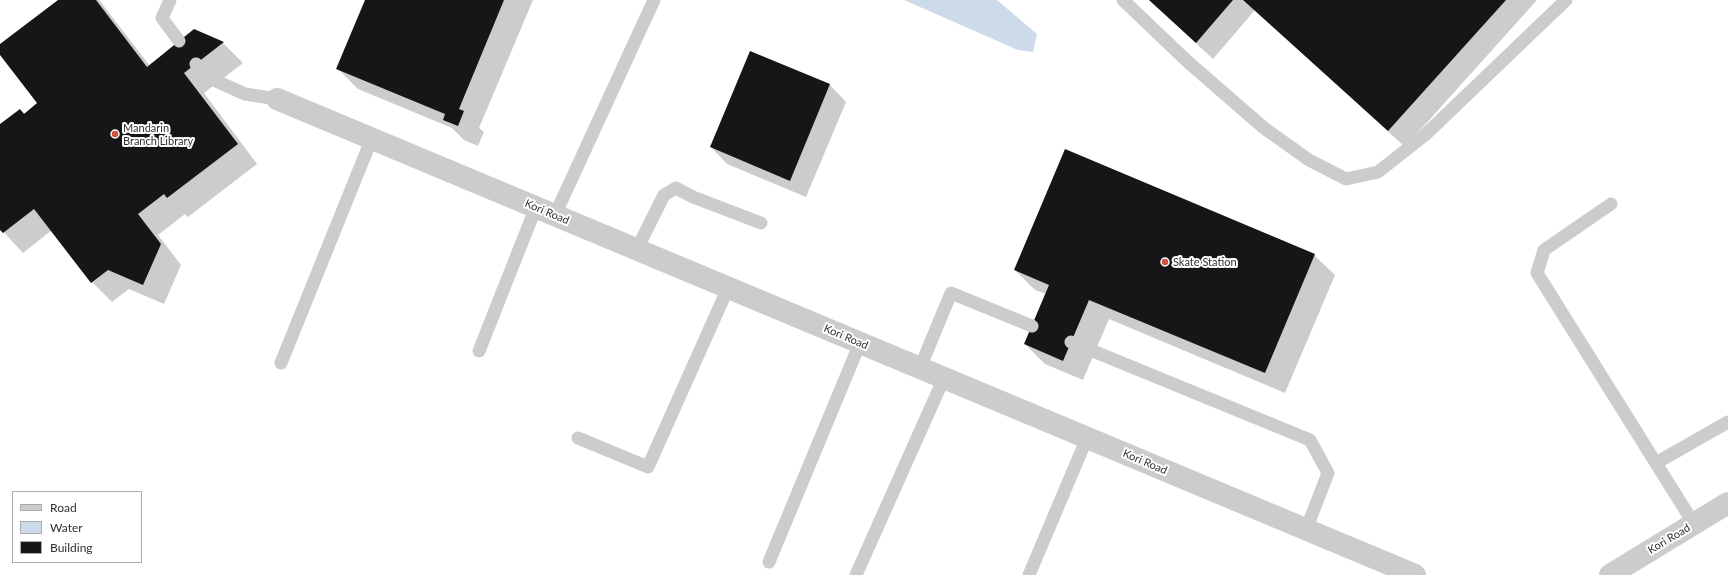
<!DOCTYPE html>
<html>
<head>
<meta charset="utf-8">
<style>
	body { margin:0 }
	#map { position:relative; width:1728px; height:575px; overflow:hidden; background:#fff; font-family:Lato,sans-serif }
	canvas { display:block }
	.legend { position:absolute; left:12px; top:491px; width:130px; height:72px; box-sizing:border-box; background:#fff; border:1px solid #acacac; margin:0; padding:5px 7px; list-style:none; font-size:12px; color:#2f2f2f }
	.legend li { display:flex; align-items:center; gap:8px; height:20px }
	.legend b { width:20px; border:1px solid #acacac }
</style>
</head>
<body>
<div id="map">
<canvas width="1728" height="575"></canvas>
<ul class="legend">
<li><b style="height:5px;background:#ccc"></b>Road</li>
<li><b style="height:11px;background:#cddae9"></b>Water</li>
<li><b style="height:11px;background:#161616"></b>Building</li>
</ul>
</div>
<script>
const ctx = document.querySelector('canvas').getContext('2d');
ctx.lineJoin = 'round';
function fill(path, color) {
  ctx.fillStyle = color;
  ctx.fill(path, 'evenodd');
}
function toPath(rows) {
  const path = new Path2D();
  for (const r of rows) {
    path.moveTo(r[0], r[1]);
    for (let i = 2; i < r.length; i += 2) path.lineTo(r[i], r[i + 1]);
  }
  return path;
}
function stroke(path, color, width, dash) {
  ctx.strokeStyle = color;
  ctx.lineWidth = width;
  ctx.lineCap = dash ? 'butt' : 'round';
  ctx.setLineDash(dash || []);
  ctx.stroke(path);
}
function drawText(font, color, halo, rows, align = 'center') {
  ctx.font = font + ' Lato,sans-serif';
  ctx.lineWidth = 4;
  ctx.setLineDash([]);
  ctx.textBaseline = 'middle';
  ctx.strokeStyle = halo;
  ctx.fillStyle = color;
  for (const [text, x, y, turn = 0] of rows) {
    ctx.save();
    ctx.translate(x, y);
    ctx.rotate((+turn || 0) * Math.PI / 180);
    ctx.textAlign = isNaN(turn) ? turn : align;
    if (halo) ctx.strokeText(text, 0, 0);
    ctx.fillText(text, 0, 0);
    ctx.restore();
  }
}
const water = toPath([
	[904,0,997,0,1037,34,1033,52,1018,50]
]);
const shadow = toPath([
	[59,0,99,0,150,66,194,30,223,43,243,63,204,93,257,164,188,217,185,214,158,235,181,265,164,304,129,289,112,302,92,282,52,230,23,253,0,228,0,125,20,110,25,114,39,104,0,53,0,46],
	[366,0,533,0,479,128,484,132,478,146,464,140,452,128,358,89,337,68],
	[1149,0,1537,0,1405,147,1255,10,1213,59],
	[750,52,830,85,846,102,806,197,727,164,711,147],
	[1314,255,1335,275,1285,393,1109,319,1083,380,1045,364,1025,344,1046,294,1035,290,1015,270]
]);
const building = toPath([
	[58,0,96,0,147,67,194,29,224,42,184,73,238,144,167,198,164,194,138,214,161,244,143,285,108,270,91,283,34,209,3,233,0,230,0,124,20,109,24,114,37,103,0,55,0,44],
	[365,0,504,0,459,109,464,111,458,126,443,120,445,114,336,69],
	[1149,0,1233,0,1196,43],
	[1243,0,1506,0,1388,131],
	[750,51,830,84,790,181,710,147],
	[1065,149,1315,254,1265,373,1089,300,1063,361,1024,344,1049,285,1014,270]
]);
const lane = toPath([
	[170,0,162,18,179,41],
	[1123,0,1188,62,1264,128,1309,160,1346,179,1378,172,1425,135,1566,0],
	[196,64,205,76,245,94,277,99],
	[1611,204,1544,250,1537,273,1694,524],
	[555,215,654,0],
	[637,249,664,195,676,188,693,197,761,223],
	[1071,342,1310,440,1328,473,1306,530],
	[479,351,536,207],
	[281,363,372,138],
	[920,368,951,293,1032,326],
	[578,438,648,467,728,288],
	[1656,463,1728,422],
	[769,562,860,343],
	[856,575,944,378],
	[1029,575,1087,438]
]);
const street = toPath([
	[277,99,1415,575],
	[1610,575,1728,503]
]);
const markers = [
	[115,134,4,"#d34e45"],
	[1165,262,4,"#d34e45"]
];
const poiNames = [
	["Mandarin",123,128],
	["Branch Library",123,141],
	["Skate Station",1173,262]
];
const streetNames = [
	["Kori Road",547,212,23],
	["Kori Road",846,337,23],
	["Kori Road",1145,462,23],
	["Kori Road",1669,539,-31]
];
fill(water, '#cddae9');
fill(shadow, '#0003');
fill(building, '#161616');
stroke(lane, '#ccc', 13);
stroke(street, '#ccc', 22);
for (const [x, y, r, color] of markers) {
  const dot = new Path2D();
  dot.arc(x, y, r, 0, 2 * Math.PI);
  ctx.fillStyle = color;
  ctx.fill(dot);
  stroke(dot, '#fff', 1.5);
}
drawText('11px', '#2f2f2f', '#fff', poiNames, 'left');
drawText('11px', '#2f2f2f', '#fff', streetNames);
</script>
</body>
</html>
